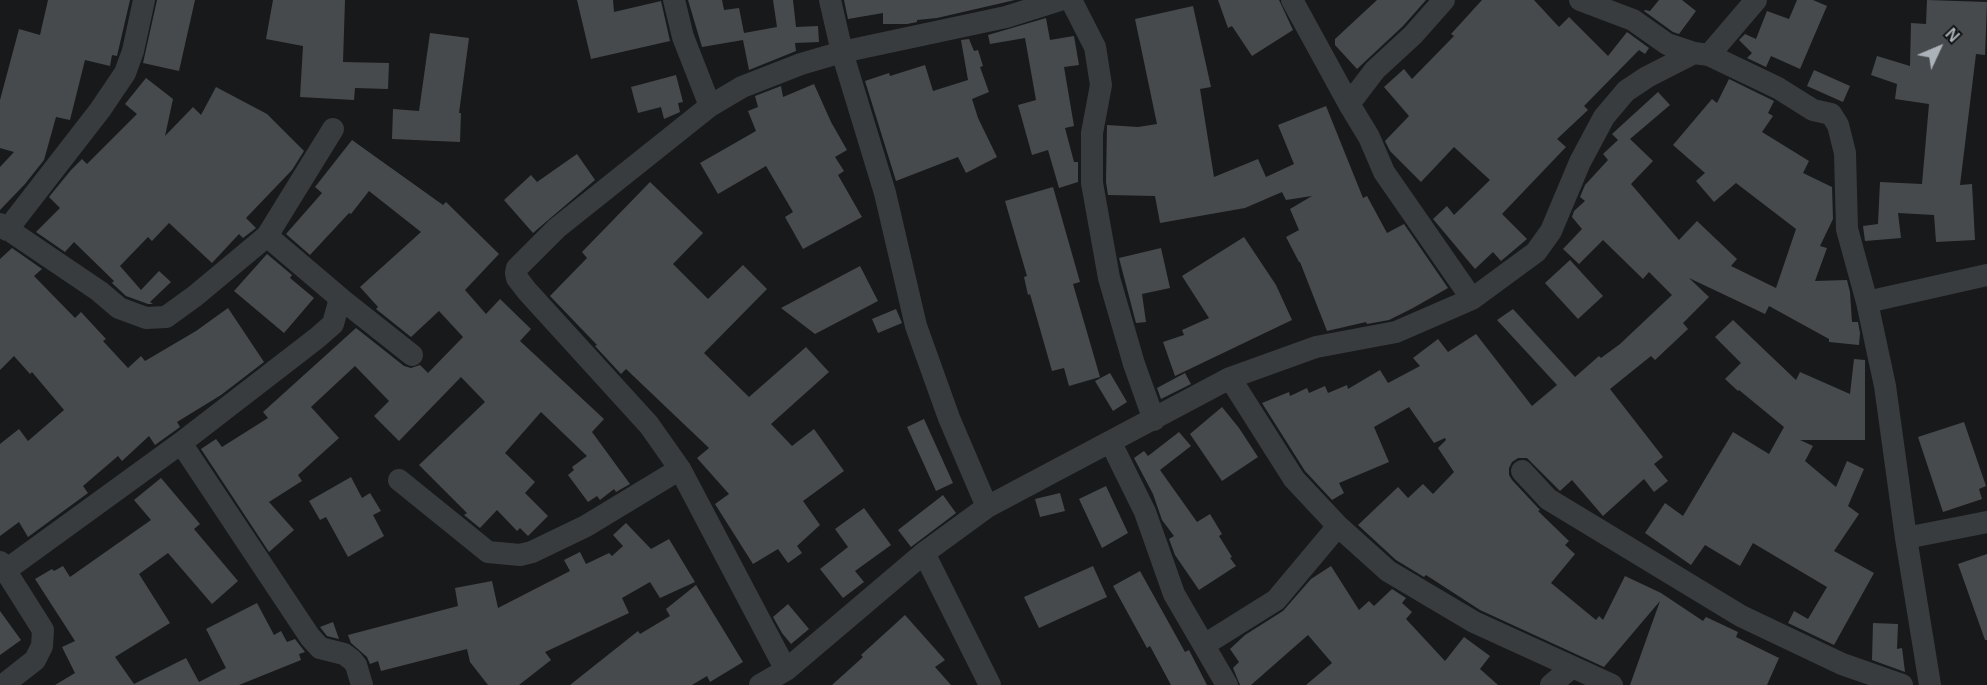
<!DOCTYPE html>
<html>
<head>
<meta charset="utf-8">
<style>
	body { margin:0 }
	#map { position:relative; width:1987px; height:685px; overflow:hidden; background:#18191a; font-family:Helvetica,sans-serif }
	canvas { display:block }
	.north { position:absolute; left:1909px; top:18px; width:60px; height:60px; -webkit-text-stroke:4px #131415; paint-order:stroke; rotate:46deg; font-size:16px; font-weight:700; line-height:24px; text-align:center; color:#abb3b9 }
	.north::after { content:''; display:block; margin:auto; width:21px; height:27px; background:#abb3b9; clip-path:polygon(50% 0,100% 100%,50% 72%,0 100%) }
</style>
</head>
<body>
<div id="map">
<canvas width="1987" height="685"></canvas>
<div class="north">N</div>
</div>
<script>
const ctx = document.querySelector('canvas').getContext('2d');
ctx.lineJoin = 'round';
function fill(path, color) {
  ctx.fillStyle = color;
  ctx.fill(path, 'evenodd');
}
function toPath(rows) {
  const path = new Path2D();
  for (const r of rows) {
    path.moveTo(r[0], r[1]);
    for (let i = 2; i < r.length; i += 2) path.lineTo(r[i], r[i + 1]);
  }
  return path;
}
function stroke(path, color, width, dash) {
  ctx.strokeStyle = color;
  ctx.lineWidth = width;
  ctx.lineCap = dash ? 'butt' : 'round';
  ctx.setLineDash(dash || []);
  ctx.stroke(path);
}
const building = toPath([
	[48,0,130,0,117,56,112,55,110,66,85,60,70,120,56,117,44,160,25,184,0,210,0,167,14,152,0,148,0,100,19,29,40,35],
	[157,0,195,0,179,71,143,63],
	[273,0,345,0,343,62,389,63,388,89,355,88,354,100,300,97,303,46,266,39],
	[577,0,613,0,614,12,661,1,670,41,591,59],
	[688,0,722,0,724,10,739,8,744,33,777,27,773,0,793,0,796,27,818,26,819,42,795,43,796,51,749,70,743,40,702,47],
	[844,0,1015,0,937,18,917,20,917,22,907,24,883,24,883,13,848,19],
	[1218,0,1279,0,1293,30,1252,56,1232,26,1228,28],
	[1377,0,1426,0,1403,26,1357,69,1335,45,1335,39],
	[1482,0,1534,0,1559,27,1569,17,1608,56,1627,32,1649,48,1645,54,1639,50,1584,106,1588,110,1557,139,1566,147,1502,214,1527,239,1501,261,1493,252,1475,269,1433,219,1447,206,1454,215,1490,180,1454,147,1421,182,1390,151,1385,141,1409,116,1384,87,1404,69,1412,79,1454,36,1451,34],
	[1659,0,1682,0,1696,11,1679,34,1673,32,1644,11,1645,10,1650,11],
	[1797,0,1813,0,1827,6,1800,69,1771,56,1766,67,1747,58,1752,53,1739,40,1745,34,1756,39,1767,11,1789,19],
	[1927,0,1987,2,1985,55,1976,54,1960,185,1972,184,1975,240,1936,242,1934,215,1898,213,1901,238,1865,241,1863,226,1878,224,1880,182,1922,184,1929,104,1895,99,1897,84,1871,75,1877,56,1910,66,1911,23,1926,24],
	[1193,6,1211,87,1200,89,1214,177,1258,159,1266,177,1294,164,1278,125,1326,106,1363,198,1367,196,1387,233,1404,224,1448,288,1413,308,1389,320,1367,324,1366,322,1327,331,1300,262,1299,262,1286,237,1299,230,1290,209,1312,196,1286,200,1282,192,1245,208,1160,223,1155,196,1108,195,1106,182,1107,125,1138,127,1157,124,1135,19],
	[1046,18,1050,40,1074,36,1079,65,1064,67,1074,126,1065,128,1074,162,1078,162,1078,182,1059,188,1048,150,1032,155,1018,105,1036,100,1025,38,990,44,988,35],
	[430,33,469,38,459,113,461,113,460,142,392,139,393,109,419,111],
	[969,39,974,51,978,50,983,66,980,67,989,92,972,99,978,118,997,157,966,173,958,157,896,181,865,81,889,73,890,76,925,65,933,91,968,80,961,40],
	[1814,70,1850,86,1843,102,1807,86],
	[676,75,683,102,678,103,680,112,664,119,661,107,638,113,631,87],
	[146,78,173,99,165,136,193,107,201,115,216,87,267,114,304,151,292,170,246,218,256,228,243,238,239,234,212,263,169,223,152,241,148,237,120,266,141,290,159,271,171,282,150,302,153,304,148,304,126,296,112,283,114,281,74,242,65,252,36,232,60,208,49,197,71,170,82,159,87,164,137,114,125,104],
	[1729,79,1774,101,1768,113,1773,116,1762,132,1809,161,1803,173,1832,187,1833,219,1820,246,1827,248,1815,281,1847,280,1850,292,1852,322,1858,322,1860,333,1859,345,1829,342,1829,339,1769,306,1765,314,1689,278,1709,297,1683,323,1688,329,1655,360,1651,356,1610,389,1663,457,1654,464,1668,481,1654,492,1644,479,1603,516,1572,480,1560,491,1527,458,1518,458,1512,462,1509,468,1509,475,1512,480,1540,510,1538,511,1569,541,1565,545,1575,554,1551,583,1596,620,1599,616,1603,620,1625,576,1661,593,1703,621,1706,617,1738,632,1736,637,1779,658,1767,685,1630,685,1660,601,1604,667,1480,610,1426,575,1424,577,1396,560,1358,525,1398,487,1408,498,1423,484,1433,494,1454,472,1438,448,1446,440,1445,438,1434,443,1409,407,1374,427,1389,462,1339,483,1344,493,1332,500,1305,471,1262,403,1289,392,1290,396,1307,388,1309,393,1325,386,1328,393,1347,385,1348,389,1380,370,1388,383,1420,366,1413,358,1438,339,1448,352,1476,334,1532,406,1557,385,1497,320,1513,309,1575,377,1599,356,1601,358,1620,344,1672,295,1649,272,1643,279,1603,240,1579,264,1563,249,1582,229,1572,217,1574,211,1585,201,1580,197,1585,185,1608,160,1603,154,1618,140,1612,134,1658,92,1670,105,1630,139,1653,161,1631,184,1679,240,1697,221,1737,259,1731,266,1776,288,1796,229,1736,183,1714,202,1696,181,1705,173,1673,145,1712,99,1717,103],
	[814,84,831,122,847,150,835,157,844,171,838,175,862,217,803,249,785,217,793,212,766,166,718,194,700,163,756,131,748,111,758,107,755,96,781,86,783,97],
	[352,140,443,205,446,202,499,254,465,290,486,314,500,299,531,329,520,341,604,419,592,432,630,484,616,492,614,489,600,500,597,496,588,502,568,475,574,470,572,467,587,456,541,412,505,453,535,482,525,493,548,516,528,536,520,528,517,531,497,510,480,528,464,515,467,513,419,465,485,402,461,377,399,441,374,416,389,401,355,366,311,407,339,438,298,475,302,481,269,502,294,530,269,552,201,449,216,439,222,447,268,418,263,412,356,328,404,366,411,368,420,365,428,373,463,337,439,311,411,337,376,309,378,307,360,287,421,232,369,191,351,214,349,213,310,255,286,234,322,193,315,187],
	[577,154,595,180,533,233,504,200,531,175,537,182],
	[650,182,703,233,673,264,708,299,743,265,767,289,704,353,749,397,806,347,829,372,771,424,792,446,814,429,844,471,803,501,820,525,797,546,802,553,788,563,778,549,753,564,715,504,729,494,697,458,709,448,626,369,621,374,595,346,597,345,550,296,587,258,582,252],
	[1053,187,1080,282,1073,284,1100,377,1069,386,1064,368,1052,371,1030,294,1028,295,1024,277,1027,276,1005,201],
	[1244,237,1276,285,1292,320,1175,376,1163,342,1184,335,1182,330,1209,318,1182,276],
	[12,248,42,269,34,276,75,318,81,312,106,339,103,341,128,368,141,356,145,361,196,331,228,308,264,362,221,395,177,422,180,427,155,445,149,436,122,461,118,456,83,486,88,493,28,537,19,522,0,536,0,444,19,429,28,441,64,410,32,372,30,374,14,356,0,370,0,259],
	[1161,248,1170,288,1142,294,1146,322,1136,323,1119,258],
	[267,254,292,275,290,278,314,298,284,333,234,291],
	[1570,260,1603,296,1578,319,1545,283],
	[860,266,878,301,815,334,781,308],
	[896,309,902,323,878,333,872,319],
	[1733,320,1796,380,1800,372,1850,394,1854,359,1865,360,1865,440,1800,440,1813,446,1805,461,1836,487,1847,461,1864,469,1848,506,1859,514,1834,551,1874,573,1834,645,1788,623,1794,611,1808,619,1827,587,1753,543,1740,566,1705,545,1691,565,1645,533,1665,503,1683,516,1733,432,1769,454,1784,427,1739,390,1738,391,1725,379,1741,363,1715,337],
	[1110,373,1127,402,1113,411,1095,381],
	[1185,373,1191,384,1161,399,1157,388],
	[1222,407,1239,428,1258,457,1222,481,1190,434],
	[924,419,953,483,936,491,907,427],
	[1964,422,1986,486,1979,489,1982,499,1943,512,1918,437],
	[1179,432,1191,446,1160,470,1197,522,1210,514,1222,534,1219,536,1232,557,1230,558,1236,566,1199,590,1175,555,1169,539,1174,536,1162,520,1153,494,1134,458,1144,451,1148,456],
	[351,477,362,498,370,493,381,511,373,515,384,536,348,557,326,517,320,520,309,501],
	[161,478,200,524,194,529,238,581,212,604,168,553,139,574,170,623,115,657,134,684,186,658,199,682,226,668,206,629,257,603,274,635,281,631,287,642,295,639,305,652,299,654,301,660,239,685,55,685,75,673,62,647,75,641,35,579,52,569,54,571,63,566,70,577,151,520,134,500],
	[1106,486,1128,533,1102,548,1079,499],
	[1060,493,1065,511,1040,517,1035,499],
	[943,495,956,513,911,547,898,530],
	[864,508,891,545,855,571,864,582,843,598,820,569,848,547,835,529],
	[626,523,651,549,669,539,695,582,660,598,650,582,622,598,629,613,545,652,551,660,519,685,488,685,470,662,467,649,381,671,378,661,370,664,367,657,351,643,348,635,458,606,455,588,492,581,498,608,570,571,564,560,580,552,586,564,609,553,612,556,623,546,613,535],
	[1987,554,1987,640,1985,640,1958,564],
	[1093,566,1107,597,1039,628,1024,597],
	[1331,566,1359,610,1369,601,1374,606,1392,589,1406,598,1402,603,1412,612,1406,619,1445,661,1464,637,1490,656,1480,669,1498,685,1306,685,1332,663,1308,635,1251,685,1240,685,1233,668,1239,662,1230,649,1245,635,1283,611,1311,579],
	[1140,571,1185,652,1189,650,1207,685,1171,685,1150,646,1147,648,1113,586],
	[696,585,743,662,710,682,707,676,692,685,570,685,638,631,640,634,670,616,666,609],
	[788,604,809,629,791,644,782,633,773,617],
	[0,611,21,640,0,655],
	[905,615,945,660,935,667,951,685,832,685,863,657,861,655],
	[333,622,339,639,327,636,320,627],
	[1873,623,1898,624,1897,649,1902,648,1905,672,1872,660]
]);
const street = toPath([
	[674,0,683,37,710,106],
	[830,0,842,52,885,193,916,326,949,418,987,507],
	[1071,0,1095,47,1101,85,1092,133,1092,183,1109,278,1134,364,1154,420],
	[1292,0,1349,104],
	[1444,0,1413,35,1375,70,1349,104,1369,137,1384,172,1472,299],
	[1580,0,1633,20,1667,44,1694,53,1709,55,1756,0],
	[1709,55,1778,88,1813,110,1831,114,1838,125,1845,153,1847,229,1867,302,1885,386,1906,538,1930,685],
	[0,224,99,291,119,308,146,318,166,317,195,296,267,236,333,129],
	[7,230,100,110,125,73,133,51,144,0],
	[340,298,412,355],
	[1867,302,1987,275],
	[1230,378,1294,479,1338,526,1388,571,1474,622,1612,685],
	[181,443,310,637,320,648,344,654,352,660,356,665,362,685],
	[1111,443,1145,512,1174,594,1227,685],
	[1522,471,1548,499,1741,616,1842,664,1902,685],
	[399,480,488,552,520,555,532,552,586,526,680,469],
	[1906,538,1987,522],
	[924,553,990,685],
	[0,562,43,630,42,646,35,660,3,685],
	[6,570,181,443,317,338,333,324,340,298,267,236],
	[1204,645,1276,600,1338,526],
	[786,670,680,469,649,425,527,291,517,278,516,273,517,268,557,228,710,106,742,87,801,64,842,52,1006,17,1060,0],
	[760,685,786,670,924,553,987,507,1230,378,1316,347,1396,332,1472,299,1536,252,1551,231,1580,162,1604,117,1626,91,1647,77,1694,53],
	[1551,685,1571,668]
]);
fill(building, '#474a4d');
stroke(street, '#393c3f', 22);
</script>
</body>
</html>
